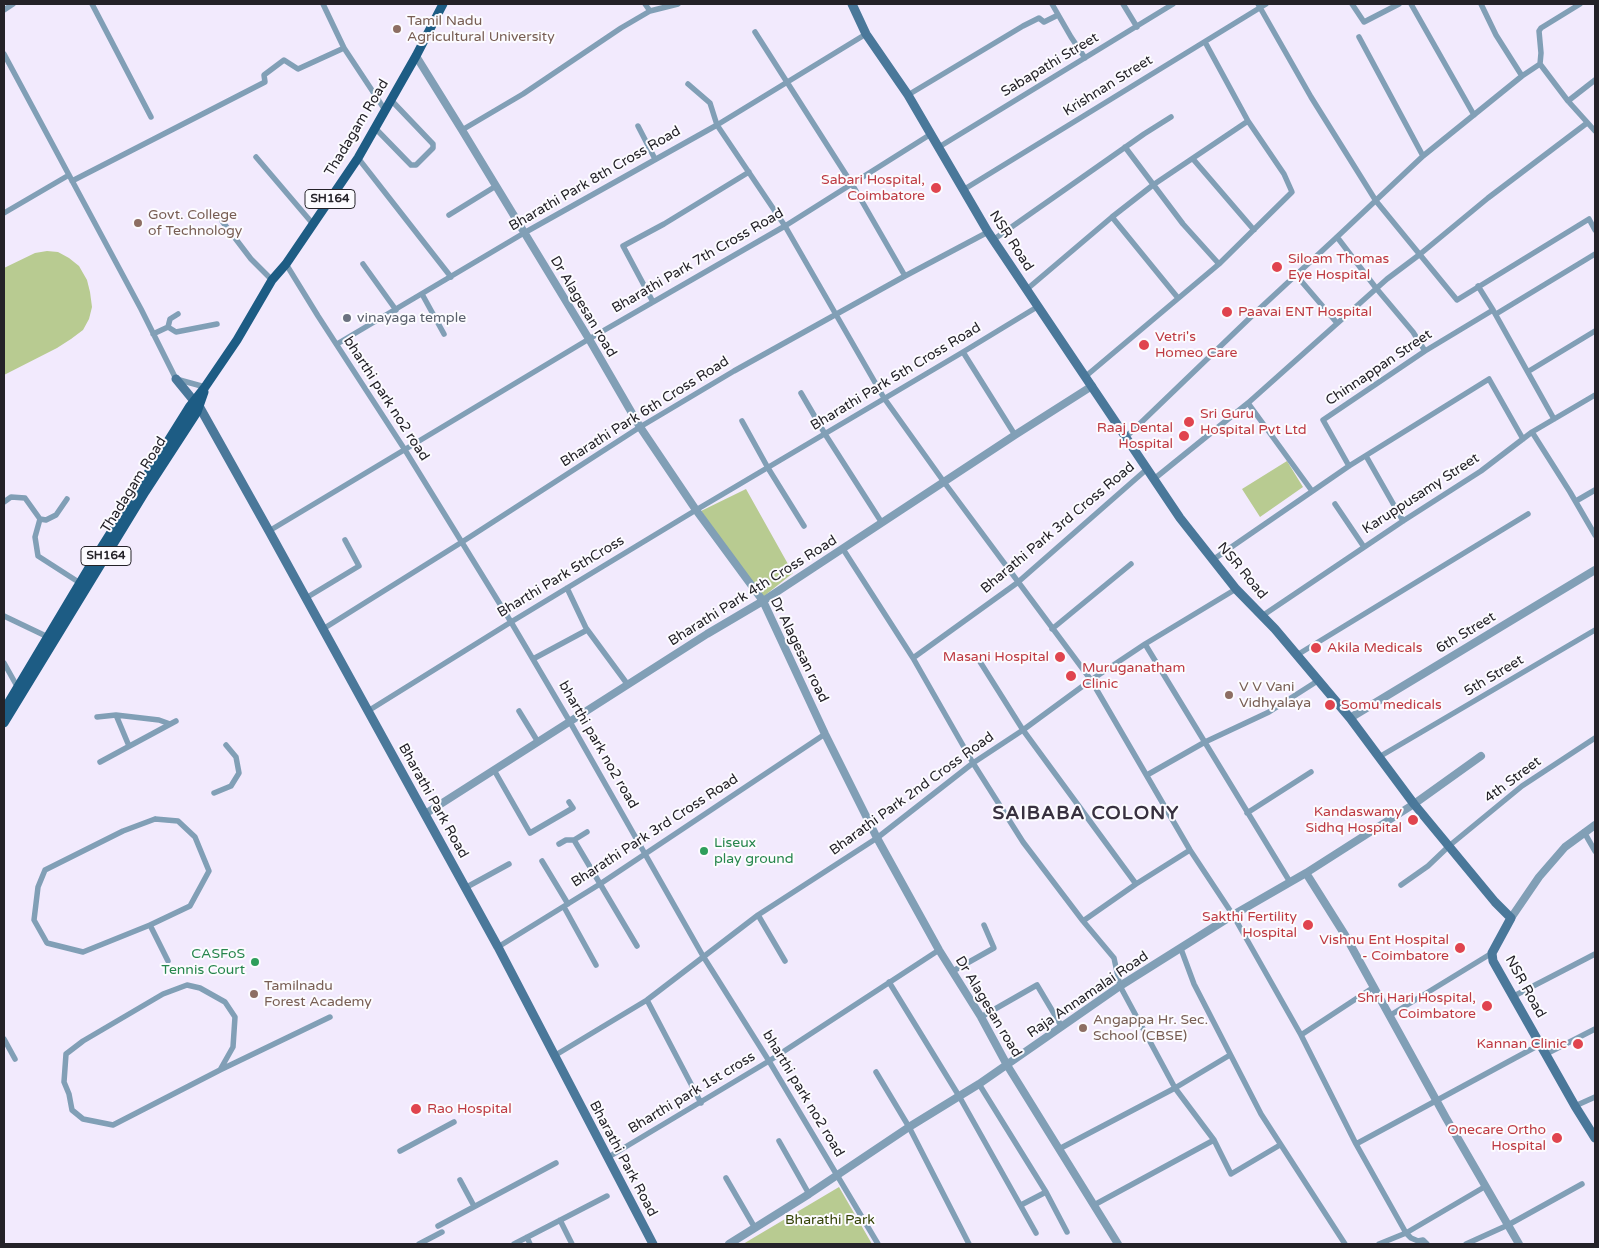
<!DOCTYPE html>
<html>
<head>
<meta charset="utf-8">
<style>
	body { margin:0 }
	#map { position:relative; width:1599px; height:1248px; overflow:hidden; background:#f2eafd; font-family:"Varela Round",sans-serif }
	canvas { display:block }
	.frame { position:absolute; inset:0; border:5px solid #242228; pointer-events:none }
</style>
</head>
<body>
<div id="map">
<canvas width="1599" height="1248"></canvas>
<div class="frame"></div>
</div>
<script>
const ctx = document.querySelector('canvas').getContext('2d');
ctx.lineJoin = 'round';
function fill(path, color) {
  ctx.fillStyle = color;
  ctx.fill(path, 'evenodd');
}
function toPath(rows) {
  const path = new Path2D();
  for (const r of rows) {
    path.moveTo(r[0], r[1]);
    for (let i = 2; i < r.length; i += 2) path.lineTo(r[i], r[i + 1]);
  }
  return path;
}
function stroke(path, color, width, dash) {
  ctx.strokeStyle = color;
  ctx.lineWidth = width;
  ctx.lineCap = dash ? 'butt' : 'round';
  ctx.setLineDash(dash || []);
  ctx.stroke(path);
}
function drawText(font, color, halo, rows, align = 'center') {
  ctx.font = font + ' "Varela Round",sans-serif';
  ctx.lineWidth = 4;
  ctx.setLineDash([]);
  ctx.textBaseline = 'middle';
  ctx.strokeStyle = halo;
  ctx.fillStyle = color;
  for (const [text, x, y, turn = 0] of rows) {
    ctx.save();
    ctx.translate(x, y);
    ctx.rotate((+turn || 0) * Math.PI / 180);
    ctx.textAlign = isNaN(turn) ? turn : align;
    if (halo) ctx.strokeText(text, 0, 0);
    ctx.fillText(text, 0, 0);
    ctx.restore();
  }
}
const green = toPath([
	[47,251,58,252,69,258,79,266,87,280,90,292,92,307,89,319,83,330,71,339,57,348,4,375,4,268,35,253],
	[1287,461,1303,487,1260,517,1242,489],
	[746,489,793,573,763,597,701,511],
	[839,1187,872,1244,743,1244]
]);
const minor = toPath([
	[92,4,151,117],
	[323,4,344,48,385,110],
	[645,4,650,11,678,4],
	[1052,4,1071,37,1085,58],
	[1123,4,1137,27],
	[1258,4,1311,97,1376,201,1457,300,1589,219,1595,230],
	[1352,4,1364,22,1399,4],
	[1411,4,1474,115],
	[4,10,13,4],
	[755,32,852,184,905,276],
	[1359,37,1423,156],
	[4,54,141,309,176,379,205,387],
	[1540,64,1541,53,1539,31,1541,28,1580,4],
	[1522,76,1540,64,1568,101,1595,131],
	[688,84,710,103,717,125,785,226,884,398,944,482,1091,680,1190,850,1233,915,1301,1035,1356,1144,1406,1233,1411,1238,1418,1241,1423,1240,1427,1244],
	[908,95,1023,26,1039,18,1044,22,1058,15],
	[1568,101,1595,80],
	[638,126,655,159],
	[375,128,411,165,416,165,433,148,433,144,391,100],
	[462,130,523,94,621,28,650,11],
	[939,147,1173,4],
	[1125,147,1183,224,1219,264],
	[256,157,313,224],
	[358,158,451,277],
	[1193,159,1254,230],
	[72,181,265,82,264,75,284,60,298,69,344,48],
	[963,190,1266,4],
	[4,213,69,175],
	[449,215,496,186],
	[1112,217,1178,298],
	[222,221,251,259,272,280],
	[1337,237,1376,288,1413,332,1425,351],
	[993,240,1144,134,1171,117],
	[286,264,318,316,405,450,511,622,570,722,703,956,769,1061,878,1244],
	[363,264,396,310],
	[1296,275,1337,323],
	[1478,286,1493,310,1554,419],
	[1026,290,1112,217,1153,185,1248,121],
	[422,294,444,334],
	[653,302,623,246,664,224,749,172],
	[178,314,170,319,168,327,176,332,217,324],
	[1496,314,1595,254],
	[153,334,168,327],
	[337,344,524,233,717,125,866,34],
	[963,352,1015,435],
	[1529,371,1595,331],
	[1086,376,1219,264,1292,192,1284,174,1248,121,1205,42],
	[801,393,825,434,882,523],
	[1248,403,1312,491],
	[742,421,768,468,804,526],
	[1532,432,1570,492,1595,535],
	[1126,437,1256,312,1337,237,1423,156,1522,76,1496,35,1481,4],
	[1366,456,1403,521],
	[1349,466,1323,420,1425,351,1493,310],
	[1154,479,1248,403,1387,279,1419,255,1488,198,1587,123],
	[67,499,56,515,46,520,40,519,35,537,38,556,80,583],
	[1576,501,1595,490],
	[4,502,11,497,25,498,40,519],
	[1335,504,1364,547],
	[269,531,589,339,785,226,931,134],
	[843,549,913,658,973,763,1023,842,1083,921,1114,958,1120,986,1175,1088,1214,1140,1094,1205],
	[1214,559,1349,466,1489,379,1523,439],
	[567,588,586,628,628,685],
	[306,598,359,566,345,540],
	[4,616,48,637],
	[1262,616,1403,521,1481,471,1532,432,1595,395],
	[323,629,462,542,640,427,734,371,905,276,988,232],
	[1052,629,1131,564],
	[1145,644,1290,882],
	[1297,655,1528,514],
	[977,657,1023,730,1136,884,1083,921],
	[913,658,1017,583,1147,469],
	[533,659,587,630],
	[4,663,18,688],
	[368,711,511,622,696,510,963,352,1037,307],
	[519,711,538,742],
	[116,715,129,746],
	[97,717,116,715,159,720,170,724],
	[1379,757,1595,630],
	[100,762,176,721],
	[494,770,530,833,573,808,569,802],
	[1147,775,1205,742,1269,712,1319,680],
	[214,793,231,786,239,773,236,757,226,745],
	[1247,813,1311,772],
	[155,819,178,821,195,837,209,871,190,906,150,925,83,952,47,943,34,920,38,887,45,870,123,831,155,819],
	[1584,832,1595,851],
	[574,840,637,946],
	[559,844,566,840,574,840,587,832],
	[542,861,568,904],
	[1136,884,1190,850],
	[1401,885,1428,866,1449,846,1522,786,1595,738],
	[465,888,509,864],
	[564,907,596,965],
	[758,915,785,961],
	[150,925,168,961],
	[498,947,600,884,825,734],
	[1181,949,1194,984,1261,1114,1345,1244],
	[953,971,994,948,984,925],
	[889,982,959,1096,1036,1233],
	[1514,996,1595,954],
	[647,1000,701,1103],
	[1389,1016,1492,953],
	[981,1017,1037,985,1062,1027],
	[1301,1035,1374,987],
	[4,1039,15,1059],
	[1546,1054,1595,1029],
	[554,1056,647,1000,758,915,877,838,973,763,1023,730,1091,680,1145,644,1236,589],
	[220,1070,233,1047,235,1017,225,1002,200,988,187,985,163,994,83,1041,66,1054,64,1082,69,1094,72,1110,83,1119,113,1125,220,1070,330,1017],
	[876,1072,909,1127,969,1244],
	[979,1084,1046,1192,1067,1232],
	[1575,1106,1595,1097],
	[1214,1140,1231,1174,1280,1145],
	[779,1141,809,1194],
	[1356,1144,1541,1044],
	[1059,1149,1175,1088,1230,1055],
	[400,1151,454,1122],
	[607,1158,769,1061,939,950],
	[726,1178,755,1228],
	[460,1180,474,1206],
	[1021,1205,1046,1192],
	[560,1220,572,1244],
	[438,1226,556,1163],
	[527,1237,530,1244],
	[419,1244,442,1232],
	[514,1244,607,1196],
	[1379,1244,1406,1233,1486,1186],
	[1466,1244,1508,1225,1582,1184]
]);
const tertiary = toPath([
	[416,56,462,130,589,339,640,427,696,510,763,601,825,734,877,838,939,950,981,1017,1007,1065,1118,1244],
	[1350,718,1595,570],
	[425,814,707,634,763,601,1015,435,1092,386],
	[1306,873,1345,935,1446,1118,1519,1244],
	[1511,918,1539,877,1565,847,1595,825],
	[729,1244,809,1194,909,1127,979,1084,1120,986,1233,915,1306,873,1414,804,1481,756]
]);
const secondary = toPath([
	[852,4,866,34,908,95,988,232,1180,518,1236,589,1275,629,1350,718,1414,804,1495,902,1511,918,1492,953,1493,961,1575,1106,1595,1138],
	[176,379,194,401,199,406,269,531,498,947,653,1244]
]);
const primary = toPath([
	[4,710,93,561,190,406,205,387,237,340,272,280,286,264,358,158,416,56,443,4],
	[4,723,145,492,197,412,204,392]
]);
const markers = [
	[397,29,5,"#8d6e63"],
	[936,188,6,"#e0444e"],
	[138,223,5,"#8d6e63"],
	[1277,267,6,"#e0444e"],
	[1227,312,6,"#e0444e"],
	[347,318,5,"#6b7280"],
	[1144,345,6,"#e0444e"],
	[1189,422,6,"#e0444e"],
	[1184,436,6,"#e0444e"],
	[1316,648,6,"#e0444e"],
	[1060,657,6,"#e0444e"],
	[1071,676,6,"#e0444e"],
	[1229,695,5,"#8d6e63"],
	[1330,705,6,"#e0444e"],
	[1413,820,6,"#e0444e"],
	[704,851,5,"#2e9e5b"],
	[1308,925,6,"#e0444e"],
	[1460,948,6,"#e0444e"],
	[255,962,5,"#2e9e5b"],
	[254,994,5,"#8d6e63"],
	[1487,1006,6,"#e0444e"],
	[1083,1028,5,"#8d6e63"],
	[1578,1044,6,"#e0444e"],
	[416,1109,6,"#e0444e"],
	[1557,1138,6,"#e0444e"]
];
const shields = [
	[330,199,50],
	[106,556,50]
];
const shieldNames = [
	["SH164",330,199],
	["SH164",106,556]
];
const educationNames = [
	["Tamil Nadu",407,21],
	["Agricultural University",407,37],
	["Govt. College",148,215],
	["of Technology",148,231],
	["V V Vani",1239,687],
	["Vidhyalaya",1239,703],
	["Tamilnadu",264,986],
	["Forest Academy",264,1002],
	["Angappa Hr. Sec.",1093,1020],
	["School (CBSE)",1093,1036]
];
const streetNames = [
	["Sabapathi Street",1050,65,-31],
	["Krishnan Street",1108,86,-32],
	["Thadagam Road",357,128,-59],
	["Bharathi Park 8th Cross Road",595,179,-30],
	["NSR Road",1011,241,57],
	["Bharathi Park 7th Cross Road",698,261,-30],
	["Dr Alagesan road",583,307,59],
	["Chinnappan Street",1379,368,-34],
	["Bharathi Park 5th Cross Road",896,377,-31],
	["bharthi park no2 road",386,399,57],
	["Bharathi Park 6th Cross Road",645,412,-32],
	["Thadagam Road",134,485,-58],
	["Karuppusamy Street",1421,494,-33],
	["Bharathi Park 3rd Cross Road",1058,528,-40],
	["NSR Road",1242,571,50],
	["Bharthi Park 5thCross",561,577,-31],
	["Bharathi Park 4th Cross Road",753,591,-32],
	["6th Street",1466,633,-31],
	["Dr Alagesan road",799,650,64],
	["5th Street",1494,676,-31],
	["bharthi park no2 road",598,745,60],
	["4th Street",1513,780,-37],
	["Bharathi Park 2nd Cross Road",912,794,-36],
	["Bharathi Park Road",433,801,61],
	["Bharathi Park 3rd Cross Road",655,831,-33],
	["NSR Road",1525,987,61],
	["Raja Annamalai Road",1088,995,-34],
	["Dr Alagesan road",988,1007,59],
	["Bharthi park 1st cross",692,1093,-31],
	["bharthi park no2 road",803,1094,59],
	["Bharathi Park Road",623,1159,62]
];
const healthNames = [
	["Sabari Hospital,",925,180],
	["Coimbatore",925,196],
	["Siloam Thomas",1288,259,"left"],
	["Eye Hospital",1288,275,"left"],
	["Paavai ENT Hospital",1238,312,"left"],
	["Vetri's",1155,337,"left"],
	["Homeo Care",1155,353,"left"],
	["Sri Guru",1200,414,"left"],
	["Hospital Pvt Ltd",1200,430,"left"],
	["Raaj Dental",1173,428],
	["Hospital",1173,444],
	["Akila Medicals",1327,648,"left"],
	["Masani Hospital",1049,657],
	["Muruganatham",1082,668,"left"],
	["Clinic",1082,684,"left"],
	["Somu medicals",1341,705,"left"],
	["Kandaswamy",1402,812],
	["Sidhq Hospital",1402,828],
	["Sakthi Fertility",1297,917],
	["Hospital",1297,933],
	["Vishnu Ent Hospital",1449,940],
	["- Coimbatore",1449,956],
	["Shri Hari Hospital,",1476,998],
	["Coimbatore",1476,1014],
	["Kannan Clinic",1567,1044],
	["Rao Hospital",427,1109,"left"],
	["Onecare Ortho",1546,1130],
	["Hospital",1546,1146]
];
const worshipNames = [
	["vinayaga temple",357,318]
];
const leisureNames = [
	["Liseux",714,843],
	["play ground",714,859],
	["CASFoS",245,954,"right"],
	["Tennis Court",245,970,"right"]
];
const parkNames = [
	["Bharathi Park",830,1220]
];
const districtNames = [
	["SAIBABA COLONY",1086,814]
];
fill(green, '#b8cb91');
stroke(minor, '#819fb6', 5.5);
stroke(tertiary, '#819fb6', 8);
stroke(secondary, '#4a789a', 9);
stroke(primary, '#1d5c84', 9);
for (const [x, y, r, color] of markers) {
  const dot = new Path2D();
  dot.arc(x, y, r, 0, 2 * Math.PI);
  ctx.fillStyle = color;
  ctx.fill(dot);
  stroke(dot, '#fcfbff', 2);
}
for (const [x, y, w] of shields) {
  const box = new Path2D();
  box.roundRect(x - w / 2, y - 9.5, w, 19, 4);
  ctx.fillStyle = '#fcfbff';
  ctx.fill(box);
  stroke(box, '#242228', 1);
}
drawText('bold 12px', '#242228', null, shieldNames);
drawText('14px', '#785e54', '#fcfbff', educationNames, 'left');
drawText('14px', '#242228', '#fcfbff', streetNames);
drawText('14px', '#be3a42', '#fcfbff', healthNames, 'right');
drawText('14px', '#5b616d', '#fcfbff', worshipNames, 'left');
drawText('14px', '#27864d', '#fcfbff', leisureNames, 'left');
drawText('14px', '#354307', '#fcfbff', parkNames);
ctx.letterSpacing = '1px';
drawText('bold 19px', '#383140', '#fcfbff', districtNames);
ctx.letterSpacing = '0px';
</script>
</body>
</html>
